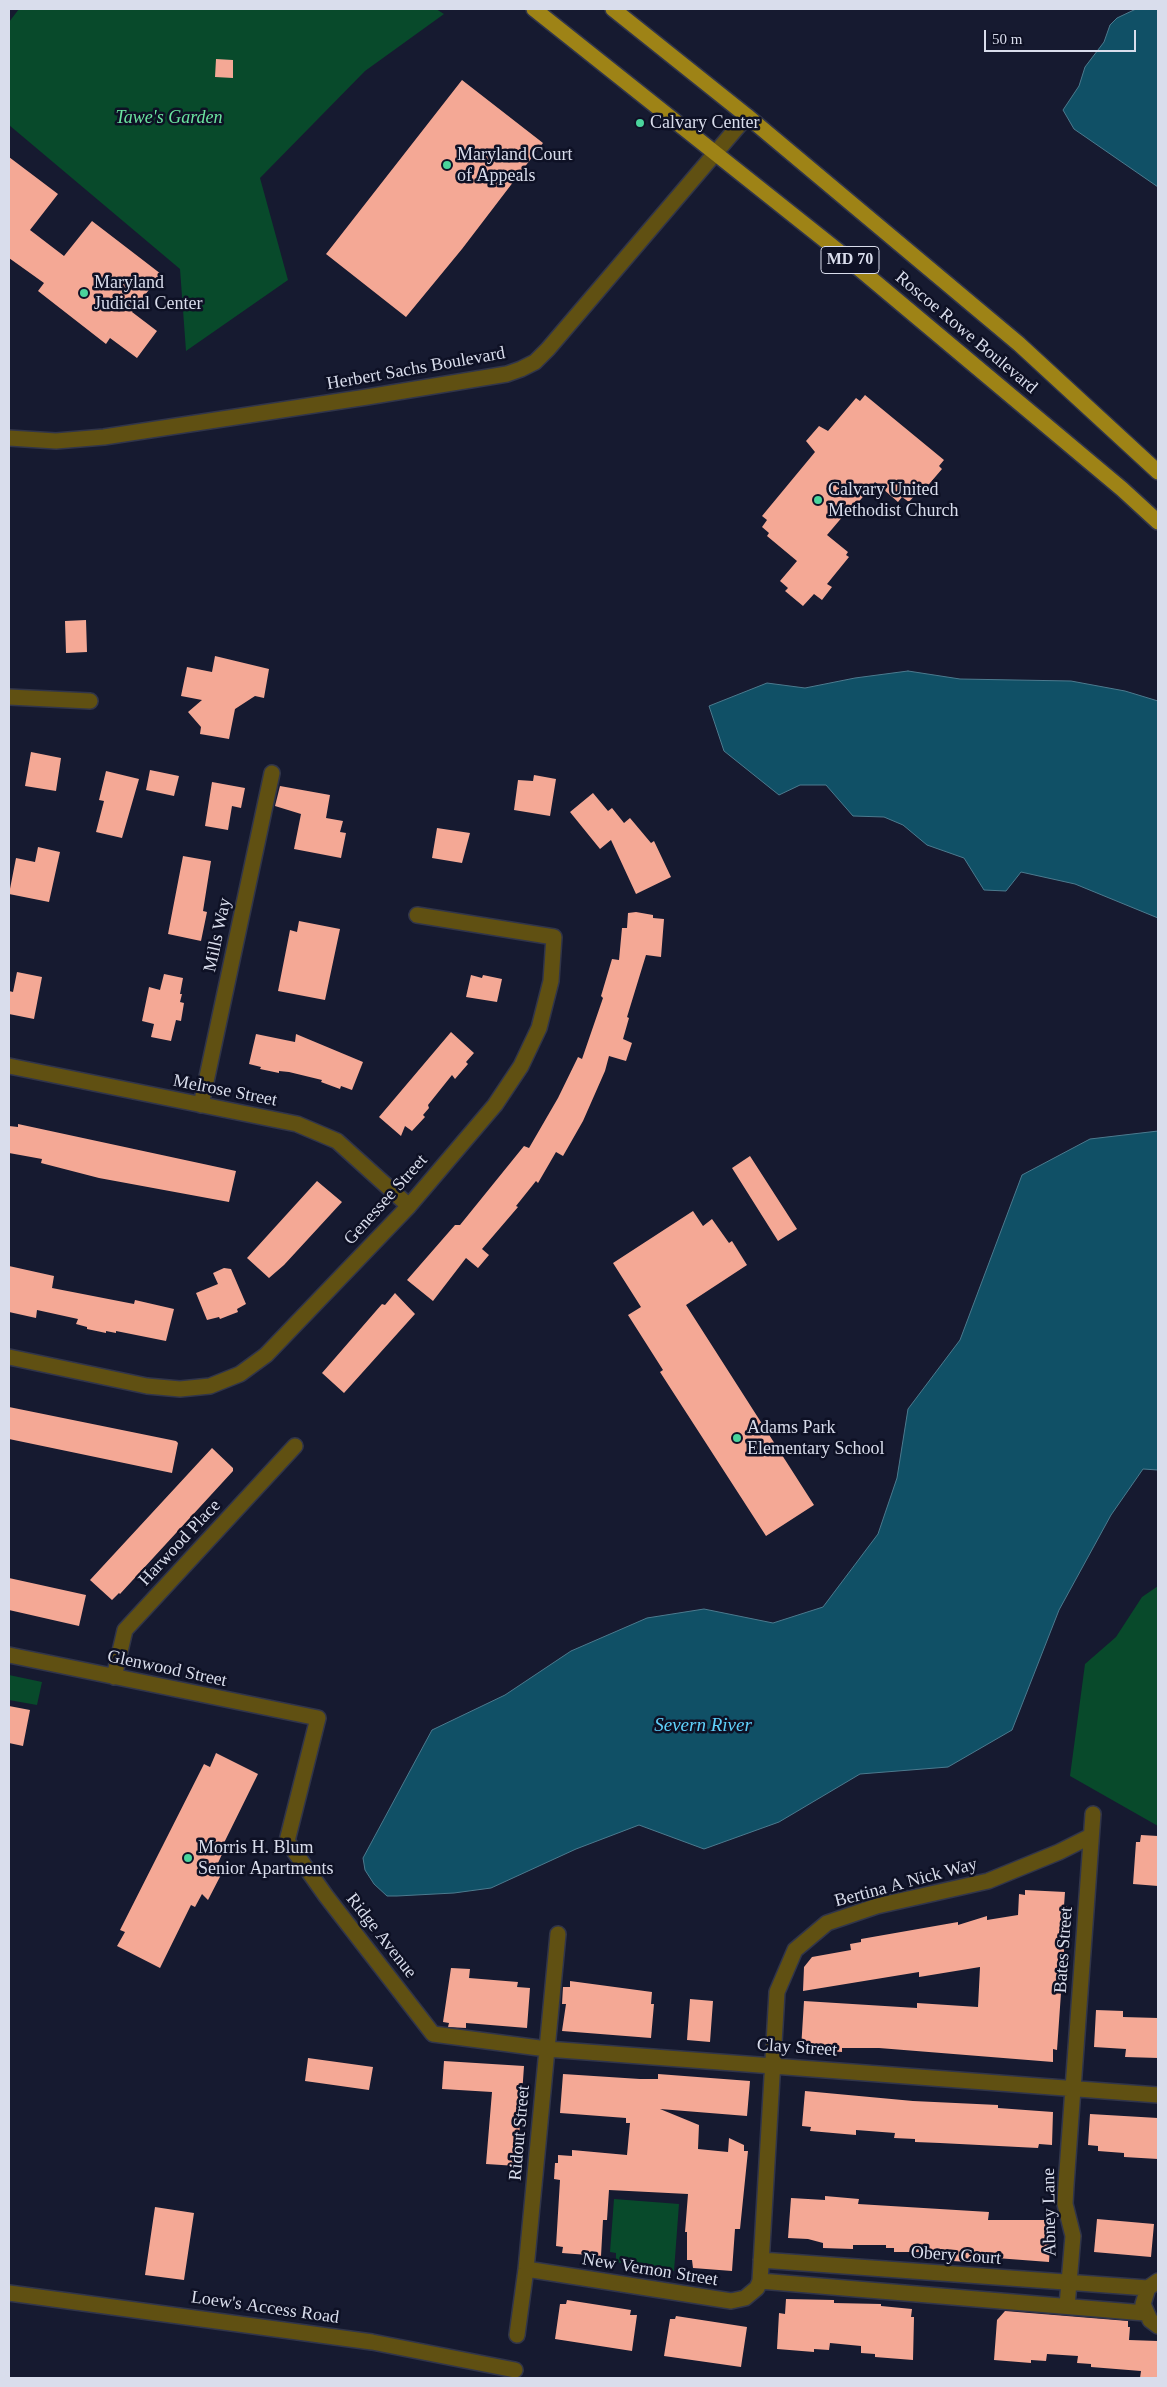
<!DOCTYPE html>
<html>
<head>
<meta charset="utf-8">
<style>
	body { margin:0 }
	#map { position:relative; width:1167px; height:2387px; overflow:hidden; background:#161a30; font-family:Georgia,serif }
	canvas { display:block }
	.frame { position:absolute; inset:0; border:10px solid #d9ddec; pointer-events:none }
	.scale { position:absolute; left:984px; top:30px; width:152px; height:22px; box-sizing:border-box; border:2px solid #d9ddec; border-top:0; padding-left:6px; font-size:15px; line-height:18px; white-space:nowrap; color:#d9ddec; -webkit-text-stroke:4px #0e1125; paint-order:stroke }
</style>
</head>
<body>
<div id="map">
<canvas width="1167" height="2387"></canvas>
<div class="frame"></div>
<div class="scale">50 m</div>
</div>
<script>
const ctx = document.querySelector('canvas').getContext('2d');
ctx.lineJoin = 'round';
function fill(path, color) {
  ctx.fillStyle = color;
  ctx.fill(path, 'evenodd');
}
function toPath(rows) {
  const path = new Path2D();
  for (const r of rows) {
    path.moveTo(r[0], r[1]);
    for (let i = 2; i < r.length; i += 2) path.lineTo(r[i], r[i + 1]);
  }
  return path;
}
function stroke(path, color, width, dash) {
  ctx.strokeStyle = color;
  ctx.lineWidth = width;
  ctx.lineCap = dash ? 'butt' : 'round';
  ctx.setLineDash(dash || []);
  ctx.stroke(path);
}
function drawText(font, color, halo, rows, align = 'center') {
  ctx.font = font + ' Georgia,serif';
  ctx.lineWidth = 5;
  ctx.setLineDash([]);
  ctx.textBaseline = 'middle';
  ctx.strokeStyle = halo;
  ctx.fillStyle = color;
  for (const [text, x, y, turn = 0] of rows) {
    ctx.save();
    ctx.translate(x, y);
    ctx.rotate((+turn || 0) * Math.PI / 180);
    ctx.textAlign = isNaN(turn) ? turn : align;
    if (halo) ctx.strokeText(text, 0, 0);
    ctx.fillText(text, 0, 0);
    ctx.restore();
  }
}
const green = toPath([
	[19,9,436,9,444,14,365,71,260,178,288,280,186,351,180,269,9,125,9,22],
	[1158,1586,1158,1826,1070,1776,1085,1664,1116,1637,1142,1597],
	[9,1675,42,1682,37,1705,9,1700],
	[614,2199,679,2204,674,2271,616,2262,616,2253,610,2252]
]);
const water = toPath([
	[1136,9,1158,9,1158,187,1074,129,1063,110,1079,86,1085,67,1104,42,1110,25,1117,18,1136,9],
	[908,671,960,679,1071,681,1125,691,1158,701,1158,918,1075,884,1021,872,1006,891,984,890,964,858,927,845,903,825,884,817,853,816,826,785,800,785,779,795,724,751,709,706,767,683,805,688,855,678,908,671],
	[1158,1131,1158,1470,1143,1469,1111,1515,1059,1610,1012,1730,948,1767,860,1774,779,1822,704,1849,639,1825,576,1849,491,1888,454,1893,397,1896,387,1896,374,1884,365,1870,363,1858,432,1730,505,1695,571,1651,647,1618,704,1609,773,1623,823,1607,878,1534,897,1478,908,1409,960,1340,1022,1175,1090,1139,1158,1131]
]);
const building = toPath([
	[216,59,233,60,233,78,215,77],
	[462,80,543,143,462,249,406,317,326,254],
	[9,157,58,194,30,230,64,256,92,221,161,274,132,312,157,331,137,358,110,338,106,344,38,291,44,283,9,258],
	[865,395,944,460,939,466,942,469,918,497,915,495,909,502,902,497,898,502,875,482,857,504,855,502,827,535,848,552,846,555,849,557,827,584,832,587,822,600,814,594,803,606,785,591,788,588,780,581,797,561,767,536,769,533,762,527,767,520,762,516,815,452,806,441,819,426,828,431,856,398,860,401],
	[86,620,87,652,66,653,65,621],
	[215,656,269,669,264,698,255,696,235,709,229,739,200,734,201,727,188,712,202,700,181,696,187,667,212,672],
	[31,752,61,758,56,791,25,786],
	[150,770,179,776,174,796,146,790],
	[106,771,139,779,122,838,96,832,104,801,99,800],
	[534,775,556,779,550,816,514,810,518,780,533,781],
	[212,782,245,788,241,808,232,806,228,830,205,826],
	[280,786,330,795,326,818,343,821,340,832,346,833,341,858,294,849,301,814,275,806],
	[593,793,608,811,612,808,624,823,630,818,651,843,654,841,671,877,636,894,611,840,600,849,570,812],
	[437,828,470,833,462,863,432,858],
	[38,847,60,852,49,902,9,894,16,858,35,862],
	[183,856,211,861,203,911,207,912,201,941,168,934],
	[636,912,653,915,653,918,664,919,661,957,646,955,627,1017,629,1018,623,1039,632,1043,626,1061,609,1056,605,1071,583,1121,563,1156,556,1152,538,1183,536,1181,516,1206,518,1207,482,1249,489,1255,478,1268,466,1258,433,1301,407,1280,455,1225,460,1225,524,1146,529,1148,558,1098,578,1057,582,1059,603,998,601,996,612,959,619,960,622,928,627,928,628,913],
	[299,921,340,929,325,1000,278,991,290,930,297,932],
	[17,972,42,977,34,1019,9,1014,9,991,13,992],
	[164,974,183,978,180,994,182,994,180,1002,184,1003,181,1021,176,1020,171,1041,151,1037,154,1024,142,1021,149,987,160,990],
	[471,975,482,978,483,975,502,979,497,1002,466,997],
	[451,1032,474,1053,466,1062,468,1064,455,1079,452,1075,428,1105,429,1108,423,1115,425,1117,412,1131,405,1126,401,1136,379,1117],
	[256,1034,295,1042,296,1034,363,1062,352,1090,341,1086,340,1089,321,1082,322,1080,289,1072,279,1071,279,1073,260,1069,261,1067,249,1064],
	[18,1124,236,1171,229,1202,99,1178,41,1163,42,1159,9,1153,9,1126,18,1127],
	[750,1156,797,1229,778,1241,732,1168],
	[317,1181,342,1202,284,1265,269,1278,247,1258],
	[693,1211,703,1226,712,1219,729,1243,732,1241,747,1265,686,1305,814,1505,766,1536,660,1372,663,1370,628,1315,641,1307,613,1263],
	[9,1266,54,1276,52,1288,134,1304,135,1300,174,1309,166,1341,116,1331,116,1333,106,1331,106,1333,87,1329,87,1327,76,1324,78,1319,37,1310,36,1318,9,1312],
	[224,1268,231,1269,246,1304,237,1309,238,1312,220,1319,219,1317,207,1320,196,1293,218,1284,213,1273],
	[395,1293,415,1314,344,1393,322,1373,382,1304,385,1305],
	[9,1407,176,1441,178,1443,172,1473,9,1439],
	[212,1448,233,1468,233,1471,120,1594,119,1593,112,1600,90,1580],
	[9,1578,86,1595,79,1626,9,1610],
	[9,1706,30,1710,23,1746,9,1743],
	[216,1753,258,1774,220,1851,223,1852,218,1863,225,1867,208,1900,202,1894,195,1907,191,1905,160,1968,117,1946,125,1932,120,1930,204,1764,210,1767],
	[1141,1835,1158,1836,1158,1886,1133,1884,1136,1842,1140,1842],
	[1025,1890,1065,1892,1064,1906,1067,1906,1064,1950,1057,2050,1053,2049,1053,2062,879,2048,842,2048,842,2052,801,2049,804,2001,917,2008,917,2003,978,2007,980,1967,919,1977,919,1972,803,1991,804,1967,812,1957,851,1950,850,1944,861,1942,861,1939,958,1922,958,1925,987,1916,987,1920,1018,1915,1019,1894,1025,1895],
	[451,1968,470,1969,469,1978,518,1982,517,1987,530,1988,527,2028,466,2023,466,2028,448,2027,449,2023,443,2022],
	[570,1981,652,1992,651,2004,654,2004,651,2038,562,2031,566,2004,562,2004,563,1987,570,1987],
	[690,1999,713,2001,710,2042,687,2040],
	[1096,2010,1123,2011,1123,2017,1158,2018,1158,2058,1125,2057,1126,2049,1094,2047],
	[308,2058,373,2067,369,2090,305,2081],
	[444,2061,524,2066,517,2166,486,2164,492,2092,442,2089],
	[563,2074,640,2079,658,2079,658,2074,750,2081,747,2116,660,2109,699,2125,698,2149,728,2152,729,2138,744,2145,744,2151,748,2151,740,2229,735,2229,732,2271,693,2268,692,2260,687,2260,687,2232,685,2232,688,2194,609,2190,607,2220,603,2220,601,2256,562,2253,563,2247,556,2246,560,2180,554,2179,555,2163,558,2163,558,2155,572,2156,572,2150,627,2155,630,2123,626,2123,626,2118,560,2113],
	[805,2091,913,2101,998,2105,998,2108,1053,2112,1052,2145,1039,2144,1038,2148,940,2143,915,2142,915,2139,894,2138,895,2133,856,2130,856,2135,810,2131,811,2127,802,2126],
	[1090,2114,1158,2118,1158,2159,1124,2157,1124,2153,1098,2151,1098,2146,1088,2145],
	[825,2196,859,2199,858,2204,989,2212,988,2220,1055,2220,1055,2246,1050,2246,1049,2262,983,2257,983,2263,953,2261,953,2252,894,2252,894,2248,886,2248,886,2245,853,2245,853,2249,823,2248,823,2243,808,2239,788,2238,791,2198,825,2200],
	[155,2207,194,2213,184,2280,145,2275],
	[1097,2219,1154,2224,1151,2257,1094,2252],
	[786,2299,834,2300,834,2303,881,2304,881,2306,912,2309,911,2317,914,2317,913,2360,875,2357,875,2354,861,2353,861,2346,830,2343,829,2350,814,2349,814,2352,777,2349,779,2313,785,2314],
	[567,2300,631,2310,630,2315,637,2315,632,2351,555,2339,560,2304,566,2304],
	[1005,2311,1128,2321,1128,2327,1130,2327,1129,2340,1158,2341,1158,2378,1140,2378,1141,2371,1091,2367,1091,2364,1077,2363,1078,2356,1047,2354,1046,2361,1031,2360,1031,2363,994,2360,997,2320],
	[676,2316,747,2327,741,2367,664,2356,670,2319,675,2319]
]);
const minor = toPath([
	[9,438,56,441,104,437,367,397,507,374,521,369,535,362,548,349,747,116],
	[9,697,90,701],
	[9,1066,297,1124,337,1141,409,1206],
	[201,1105,272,773],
	[9,1357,147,1386,180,1389,210,1386,240,1374,266,1355,409,1206,495,1105,521,1066,539,1028,551,981,554,937,417,915],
	[9,1655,318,1718,287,1841,326,1896,433,2034,547,2049,1158,2095],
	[114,1677,125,1630,295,1446],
	[761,2260,1148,2288],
	[526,2269,731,2301,745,2298,757,2288,760,2281,777,1992,795,1950,827,1923,877,1906,988,1881,1059,1852,1091,1836],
	[760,2281,1145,2313],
	[1158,2281,1148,2288,1143,2304,1150,2320,1158,2326],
	[9,2293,372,2342,515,2370],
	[1067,2306,1073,2236,1065,2204,1066,2185,1093,1814],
	[517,2335,526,2269,558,1934]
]);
const major = toPath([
	[534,9,837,250,1122,489,1158,522],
	[613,9,747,116,1019,344,1158,472]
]);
const markers = [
	[640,123,5,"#4ad49c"],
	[447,165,5,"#4ad49c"],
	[84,293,5,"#4ad49c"],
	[818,500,5,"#4ad49c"],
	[737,1438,5,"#4ad49c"],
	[188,1858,5,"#4ad49c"]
];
const shields = [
	[850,260,58]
];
const shieldNames = [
	["MD 70",850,260]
];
const parkNames = [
	["Tawe's Garden",169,118]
];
const poiNames = [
	["Calvary Center",650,123],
	["Maryland Court",457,155],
	["of Appeals",457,176],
	["Maryland",94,283],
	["Judicial Center",94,304],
	["Calvary United",828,490],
	["Methodist Church",828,511],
	["Adams Park",747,1428],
	["Elementary School",747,1449],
	["Morris H. Blum",198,1848],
	["Senior Apartments",198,1869]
];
const streetNames = [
	["Roscoe Rowe Boulevard",966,333,40],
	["Herbert Sachs Boulevard",416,369,-10],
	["Mills Way",218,935,-78],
	["Melrose Street",225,1091,11],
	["Genessee Street",386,1200,-48],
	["Harwood Place",180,1543,-47],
	["Glenwood Street",167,1669,12],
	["Bertina A Nick Way",906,1883,-15],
	["Ridge Avenue",381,1936,52],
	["Bates Street",1064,1950,-86],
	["Clay Street",797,2048,4],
	["Ridout Street",520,2133,-85],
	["Abney Lane",1050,2212,-91],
	["Obery Court",956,2256,4],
	["New Vernon Street",650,2270,9],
	["Loew's Access Road",265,2308,8]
];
const waterNames = [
	["Severn River",703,1726]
];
fill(green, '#084a2b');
fill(water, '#105066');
stroke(water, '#4c7a8e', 1);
fill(building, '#f4a895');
stroke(minor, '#31354a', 18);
stroke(major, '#31354a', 18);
stroke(minor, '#605012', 15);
stroke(major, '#9e8316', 15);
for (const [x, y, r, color] of markers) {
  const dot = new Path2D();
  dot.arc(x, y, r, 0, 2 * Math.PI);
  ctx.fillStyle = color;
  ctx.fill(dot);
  stroke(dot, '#0e1125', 2);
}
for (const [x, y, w] of shields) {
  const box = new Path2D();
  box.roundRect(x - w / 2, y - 13.5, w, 27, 4);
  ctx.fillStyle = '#0e1125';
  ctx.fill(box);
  stroke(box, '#d9ddec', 1);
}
drawText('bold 16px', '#d9ddec', null, shieldNames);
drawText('italic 18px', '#6be5a0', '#0e1125', parkNames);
drawText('18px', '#d9ddec', '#0e1125', poiNames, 'left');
drawText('18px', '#d9ddec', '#0e1125', streetNames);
drawText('italic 19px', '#5fd0fb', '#0e1125', waterNames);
</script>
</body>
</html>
